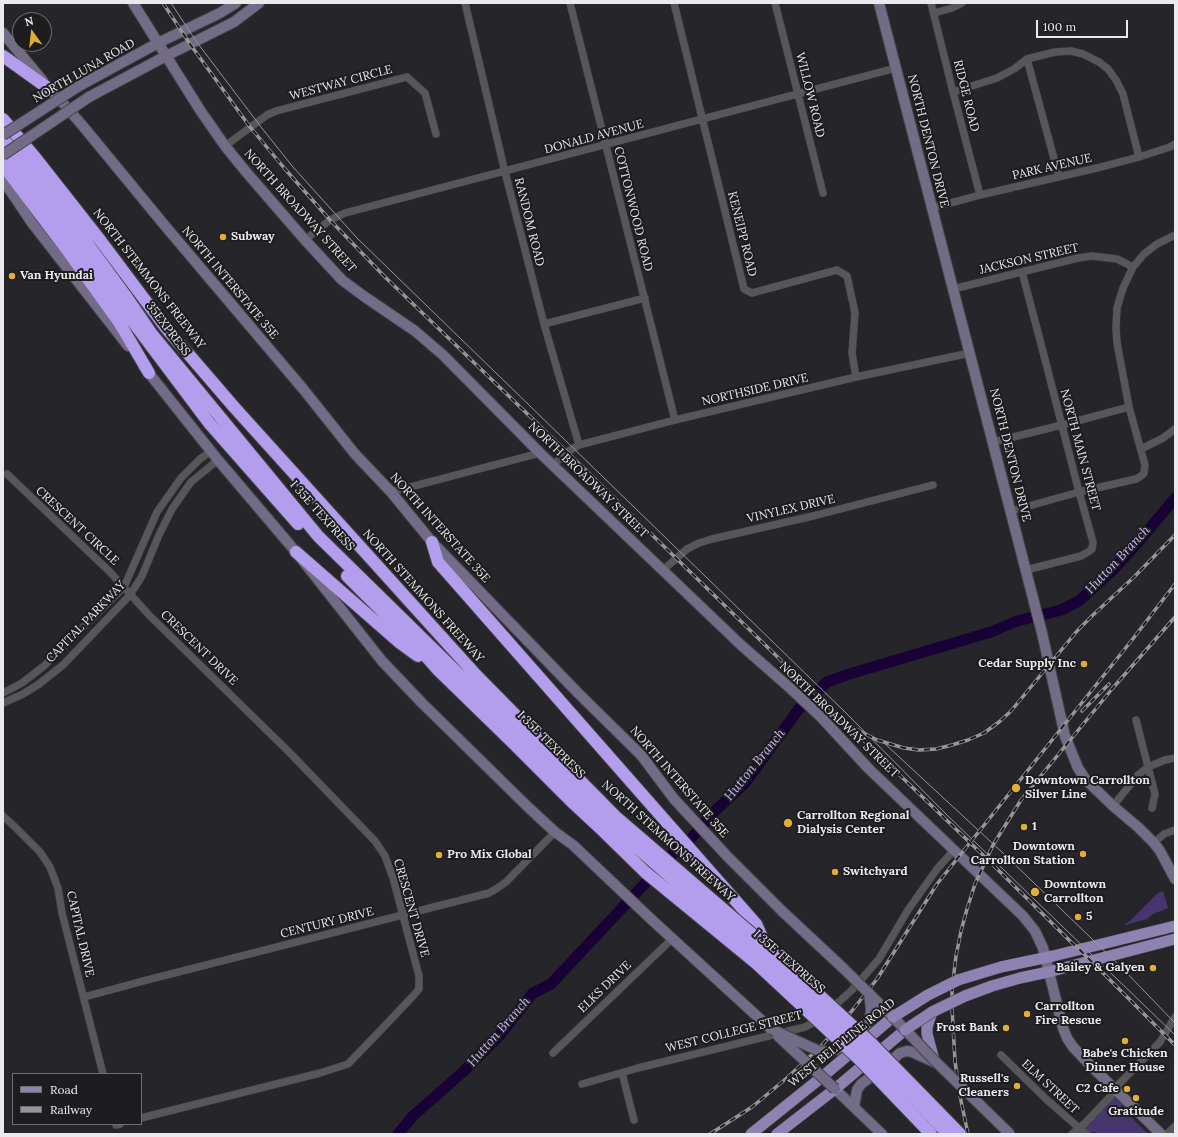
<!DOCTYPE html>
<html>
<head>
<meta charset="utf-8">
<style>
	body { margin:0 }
	#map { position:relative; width:1178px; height:1137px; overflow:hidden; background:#262529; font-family:Lora,serif }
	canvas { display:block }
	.frame { position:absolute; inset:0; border:4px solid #eaeaec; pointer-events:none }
	.legend { position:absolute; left:12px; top:1073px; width:130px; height:52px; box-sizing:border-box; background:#1d1c1f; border:1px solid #6f6e71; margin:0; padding:5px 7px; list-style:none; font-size:12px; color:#eaeaec }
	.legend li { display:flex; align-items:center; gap:8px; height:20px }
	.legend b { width:20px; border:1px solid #6f6e71 }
	.north { position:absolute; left:12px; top:12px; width:40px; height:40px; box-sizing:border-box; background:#1d1c1f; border:1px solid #6f6e71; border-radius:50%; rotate:345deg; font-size:11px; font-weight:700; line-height:16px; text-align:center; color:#eaeaec }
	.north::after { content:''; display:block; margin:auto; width:14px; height:18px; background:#e0b034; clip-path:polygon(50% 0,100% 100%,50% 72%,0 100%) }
	.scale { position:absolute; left:1036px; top:20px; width:92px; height:18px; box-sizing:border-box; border:2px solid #eaeaec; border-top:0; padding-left:5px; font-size:12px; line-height:14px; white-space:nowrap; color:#eaeaec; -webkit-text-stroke:3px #1d1c1f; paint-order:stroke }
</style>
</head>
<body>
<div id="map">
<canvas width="1178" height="1137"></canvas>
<div class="frame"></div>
<ul class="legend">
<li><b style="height:5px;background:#8e82b2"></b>Road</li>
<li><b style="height:5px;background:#969699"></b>Railway</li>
</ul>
<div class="north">N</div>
<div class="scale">100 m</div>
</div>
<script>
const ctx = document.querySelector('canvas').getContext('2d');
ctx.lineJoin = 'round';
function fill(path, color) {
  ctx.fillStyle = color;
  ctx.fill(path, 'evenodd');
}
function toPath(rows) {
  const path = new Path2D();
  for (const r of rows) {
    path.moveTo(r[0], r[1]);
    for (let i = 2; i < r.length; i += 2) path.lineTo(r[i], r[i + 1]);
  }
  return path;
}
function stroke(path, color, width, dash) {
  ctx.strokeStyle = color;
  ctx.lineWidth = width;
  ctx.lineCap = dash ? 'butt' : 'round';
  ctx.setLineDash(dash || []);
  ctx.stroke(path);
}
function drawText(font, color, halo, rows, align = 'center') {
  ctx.font = font + ' Lora,serif';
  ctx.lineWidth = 4;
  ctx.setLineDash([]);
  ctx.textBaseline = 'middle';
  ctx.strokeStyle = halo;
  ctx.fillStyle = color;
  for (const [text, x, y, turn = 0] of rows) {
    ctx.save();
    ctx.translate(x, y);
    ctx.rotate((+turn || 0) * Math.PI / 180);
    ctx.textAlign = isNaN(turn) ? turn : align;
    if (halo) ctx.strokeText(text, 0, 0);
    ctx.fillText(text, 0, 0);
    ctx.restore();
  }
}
const green = toPath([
	[1163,891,1168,908,1153,914,1147,919,1126,925,1125,924,1130,921,1158,893],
	[1117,1097,1123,1102,1121,1107,1148,1134,1097,1134,1095,1132,1089,1133,1085,1129,1085,1127,1113,1098]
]);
const river = toPath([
	[398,1134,413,1116,464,1071,499,1036,533,993,551,984,681,845,688,842,716,810,745,783,798,710,827,682,846,675,991,632,1017,621,1061,610,1079,601,1112,571,1141,539,1175,498]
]);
const street = toPath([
	[465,3,505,172,544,324,579,445],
	[570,3,675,420],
	[674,3,744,289,752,293,837,270,847,276,855,313,852,353,856,377],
	[775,3,823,193],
	[931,3,953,92,980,195],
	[934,13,952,8,962,3],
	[1027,59,1059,177],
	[953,92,997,78,1014,69,1027,59,1055,52,1071,51,1083,54,1099,62,1108,69,1116,80,1123,94,1139,157],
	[225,146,267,115,276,111,407,77,425,93,436,134],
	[932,208,980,195,1097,168,1139,157,1170,147,1175,144],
	[305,240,330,220,345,213,896,68],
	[1022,272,1040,340,1079,492,1093,542,1092,549,1088,552,1081,556,1026,570],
	[953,289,1078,258,1092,256,1117,259,1133,267,1144,254,1157,244,1175,235],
	[544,324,645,298],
	[993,442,1062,425,1129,407],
	[1141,449,1163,438,1175,429],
	[553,465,567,452,579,445,675,420,856,377,970,353],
	[7,474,110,572,149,615,289,752,375,841,385,856,393,878,419,976,419,989,413,996,377,1034,348,1064,320,1073,141,1118],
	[391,492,540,453],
	[1011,511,1079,492,1136,479,1141,476,1144,473,1145,465,1129,407,1117,343,1116,327,1117,308,1123,288,1133,267],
	[663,570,687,549,699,543,712,539,813,516,933,485],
	[3,693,22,683,44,666,124,587,157,512,181,478,200,459,211,451],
	[3,703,23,694,39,684,63,665,130,595,142,576,159,535,172,509,191,482,218,460],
	[1136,720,1155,794,1152,808],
	[1113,806,1137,776,1148,767,1165,760,1175,758],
	[3,816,15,827,40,852,50,867,58,888,62,913,103,1074],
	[1154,843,1164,834,1175,830],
	[84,997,147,980,489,893,496,889,506,882,555,832],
	[830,1010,852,990,879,959,908,910,937,869,954,850],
	[553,1053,673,938],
	[1001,1055,1046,1099,1086,1134],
	[622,1073,634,1120],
	[582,1084,638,1068,805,1027,819,1020],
	[116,1124,116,1125,120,1124],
	[1072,1134,1085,1123,1110,1097,1119,1084,1160,1042,1175,1017],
	[1167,1134,1175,1126]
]);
const secondary = toPath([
	[133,3,200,110,225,146,247,173,305,240,342,280,365,297,415,331,443,355,540,453,741,645,790,688,820,716,869,769,1023,916,1035,931,1043,948,1063,1028,1067,1038,1073,1047,1090,1065,1161,1134],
	[879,3,1042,633,1065,736,1078,768,1086,780,1113,806,1139,828,1154,843,1160,851,1175,879],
	[3,33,43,81],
	[79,86,158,43,220,13,236,3],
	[54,93,82,125,166,227,304,390,355,454,391,492,432,542,578,693,641,755,674,799,727,856,782,911,843,968],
	[89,97,166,56,234,22,259,3],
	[3,180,32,223,128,346],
	[144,367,218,460,296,552,382,661,422,703,529,808,555,832,573,845,652,920,771,1029],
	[835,1089,882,1134],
	[854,1107,857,1090,861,1084,882,1069,900,1053,907,1051,912,1052,936,1063]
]);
const primary = toPath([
	[958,980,1001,967,1053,956,1175,926],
	[965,996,992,986,1020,978,1048,972,1175,939],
	[932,1012,927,1027,927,1034,934,1060],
	[751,1134,822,1077,893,1017],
	[777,1134,835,1089,905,1030]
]);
const highway = toPath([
	[3,56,52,91],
	[3,119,34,156,100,240,166,328,234,407,476,675,615,816],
	[3,139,22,160,87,243,125,295,151,333,318,536,576,789,608,822],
	[3,152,85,258,209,423,298,524],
	[3,165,67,250,119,322,149,373],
	[432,542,438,562,756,924,766,946],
	[296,552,400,643,418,656],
	[347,576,417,646,438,670,513,743,571,801,600,828]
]);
const tram = toPath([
	[171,3,196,41,261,127,293,167,357,238,845,712,948,816,1175,1035],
	[883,742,1004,854,1120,966,1175,1023]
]);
const rail = toPath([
	[163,3,190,44,250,127,285,169,330,220,385,277,567,452,832,710,986,858,1071,942,1080,950,1175,1045],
	[1082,711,1109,684],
	[856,729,877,740,904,748,919,750,936,749,952,745,968,740,984,733,999,722,1011,711,1077,631,1093,615,1134,577,1175,535],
	[710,1134,752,1107,788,1077,823,1044,851,1012,877,979,937,884,1132,640,1175,584],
	[968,1134,960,1096,955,1061,952,1008,952,989,956,956,961,931,967,909,975,884,993,845,1021,800,1112,689,1175,617]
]);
const secondaryBridge = toPath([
	[3,135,79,86],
	[3,155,89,97],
	[843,968,893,1017,934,1060,1010,1134],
	[771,1029,819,1051,828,1052,836,1050,841,1047,866,1025,870,1020,871,1009,869,993],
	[778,1036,835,1089]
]);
const primaryBridge = toPath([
	[893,1017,928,995,958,980],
	[905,1030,932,1012,965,996]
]);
const highwayBridge = toPath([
	[615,816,766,946,872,1044,960,1134],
	[608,822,842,1028,895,1079,948,1134],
	[600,828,645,872,756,963,859,1059,931,1134]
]);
const markers = [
	[223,237,4,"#e0b034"],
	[12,276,4,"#e0b034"],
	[1084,664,4,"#e0b034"],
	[1016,788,5,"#e0b034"],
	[788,823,5,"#e0b034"],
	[1024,827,4,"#e0b034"],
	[1083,854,4,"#e0b034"],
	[439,855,4,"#e0b034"],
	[835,872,4,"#e0b034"],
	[1035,892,5,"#e0b034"],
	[1078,917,4,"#e0b034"],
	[1153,968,4,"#e0b034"],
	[1027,1014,4,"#e0b034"],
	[1006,1028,4,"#e0b034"],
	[1125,1041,4,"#e0b034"],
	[1017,1086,4,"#e0b034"],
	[1127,1089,4,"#e0b034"],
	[1136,1098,4,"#e0b034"]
];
const streetNames = [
	["NORTH LUNA ROAD",84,71,-30],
	["WESTWAY CIRCLE",341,83,-15],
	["WILLOW ROAD",810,95,76],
	["RIDGE ROAD",966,96,76],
	["DONALD AVENUE",594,137,-15],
	["NORTH DENTON DRIVE",928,141,76],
	["PARK AVENUE",1052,167,-13],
	["COTTONWOOD ROAD",633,209,76],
	["NORTH BROADWAY STREET",300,211,48],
	["RANDOM ROAD",529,222,76],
	["KENEIPP ROAD",742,234,76],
	["JACKSON STREET",1029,259,-13],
	["NORTH STEMMONS FREEWAY",149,279,52],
	["NORTH INTERSTATE 35E",230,283,50],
	["35EXPRESS",168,329,53],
	["NORTHSIDE DRIVE",755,390,-13],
	["NORTH MAIN STREET",1080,450,75],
	["NORTH DENTON DRIVE",1010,455,76],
	["NORTH BROADWAY STREET",588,480,44],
	["VINYLEX DRIVE",791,509,-13],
	["I 35E TEXPRESS",322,516,48],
	["CRESCENT CIRCLE",77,526,43],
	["NORTH INTERSTATE 35E",440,528,48],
	["NORTH STEMMONS FREEWAY",423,596,48],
	["CAPITAL PARKWAY",86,622,-46],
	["CRESCENT DRIVE",199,648,44],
	["NORTH BROADWAY STREET",839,720,44],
	["I 35E TEXPRESS",551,745,45],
	["NORTH INTERSTATE 35E",679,782,49],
	["NORTH STEMMONS FREEWAY",668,841,42],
	["CRESCENT DRIVE",411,908,74],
	["CENTURY DRIVE",327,923,-14],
	["CAPITAL DRIVE",80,934,77],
	["I 35E TEXPRESS",789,962,41],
	["ELKS DRIVE",605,987,-44],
	["WEST COLLEGE STREET",734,1032,-14],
	["WEST BELT LINE ROAD",842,1043,-39],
	["ELM STREET",1050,1087,43]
];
const poiNames = [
	["Subway",231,237],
	["Van Hyundai",20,276],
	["Cedar Supply Inc",1076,664,"right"],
	["Downtown Carrollton",1025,781],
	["Silver Line",1025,795],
	["Carrollton Regional",797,816],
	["Dialysis Center",797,830],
	["1",1032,827],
	["Downtown",1075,847,"right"],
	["Carrollton Station",1075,861,"right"],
	["Pro Mix Global",447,855],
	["Switchyard",843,872],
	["Downtown",1044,885],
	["Carrollton",1044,899],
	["5",1086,917],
	["Bailey & Galyen",1145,968,"right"],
	["Carrollton",1035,1007],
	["Fire Rescue",1035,1021],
	["Frost Bank",998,1028,"right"],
	["Babe's Chicken",1125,1054,"center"],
	["Dinner House",1125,1068,"center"],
	["Russell's",1009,1079,"right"],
	["Cleaners",1009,1093,"right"],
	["C2 Cafe",1119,1089,"right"],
	["Gratitude",1136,1112,"center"]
];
const waterNames = [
	["Hutton Branch",1118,560,-47],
	["Hutton Branch",755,765,-51],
	["Hutton Branch",499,1032,-49]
];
fill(green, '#47356f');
stroke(river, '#180235', 11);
stroke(street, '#444346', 8);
stroke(secondary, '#444346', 12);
stroke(primary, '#444346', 12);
stroke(highway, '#444346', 14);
stroke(street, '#57575a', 7);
stroke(secondary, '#736c86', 10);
stroke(primary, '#8e82b2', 11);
stroke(highway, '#b39eed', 12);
stroke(tram, '#969699', 1);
stroke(rail, '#969699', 3.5);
stroke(rail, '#1d1c1f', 2, [6]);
stroke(secondaryBridge, '#444346', 12, []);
stroke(primaryBridge, '#444346', 12, []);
stroke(highwayBridge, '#444346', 14, []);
stroke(secondaryBridge, '#736c86', 10);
stroke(primaryBridge, '#8e82b2', 11);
stroke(highwayBridge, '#b39eed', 12);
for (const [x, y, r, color] of markers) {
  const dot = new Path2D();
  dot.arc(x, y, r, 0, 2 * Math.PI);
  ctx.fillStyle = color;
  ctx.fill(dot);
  stroke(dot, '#1d1c1f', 1.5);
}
drawText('12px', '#eaeaec', '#1d1c1f', streetNames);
drawText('bold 12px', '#eaeaec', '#1d1c1f', poiNames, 'left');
drawText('italic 13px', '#c6b7f5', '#1d1c1f', waterNames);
</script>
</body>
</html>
